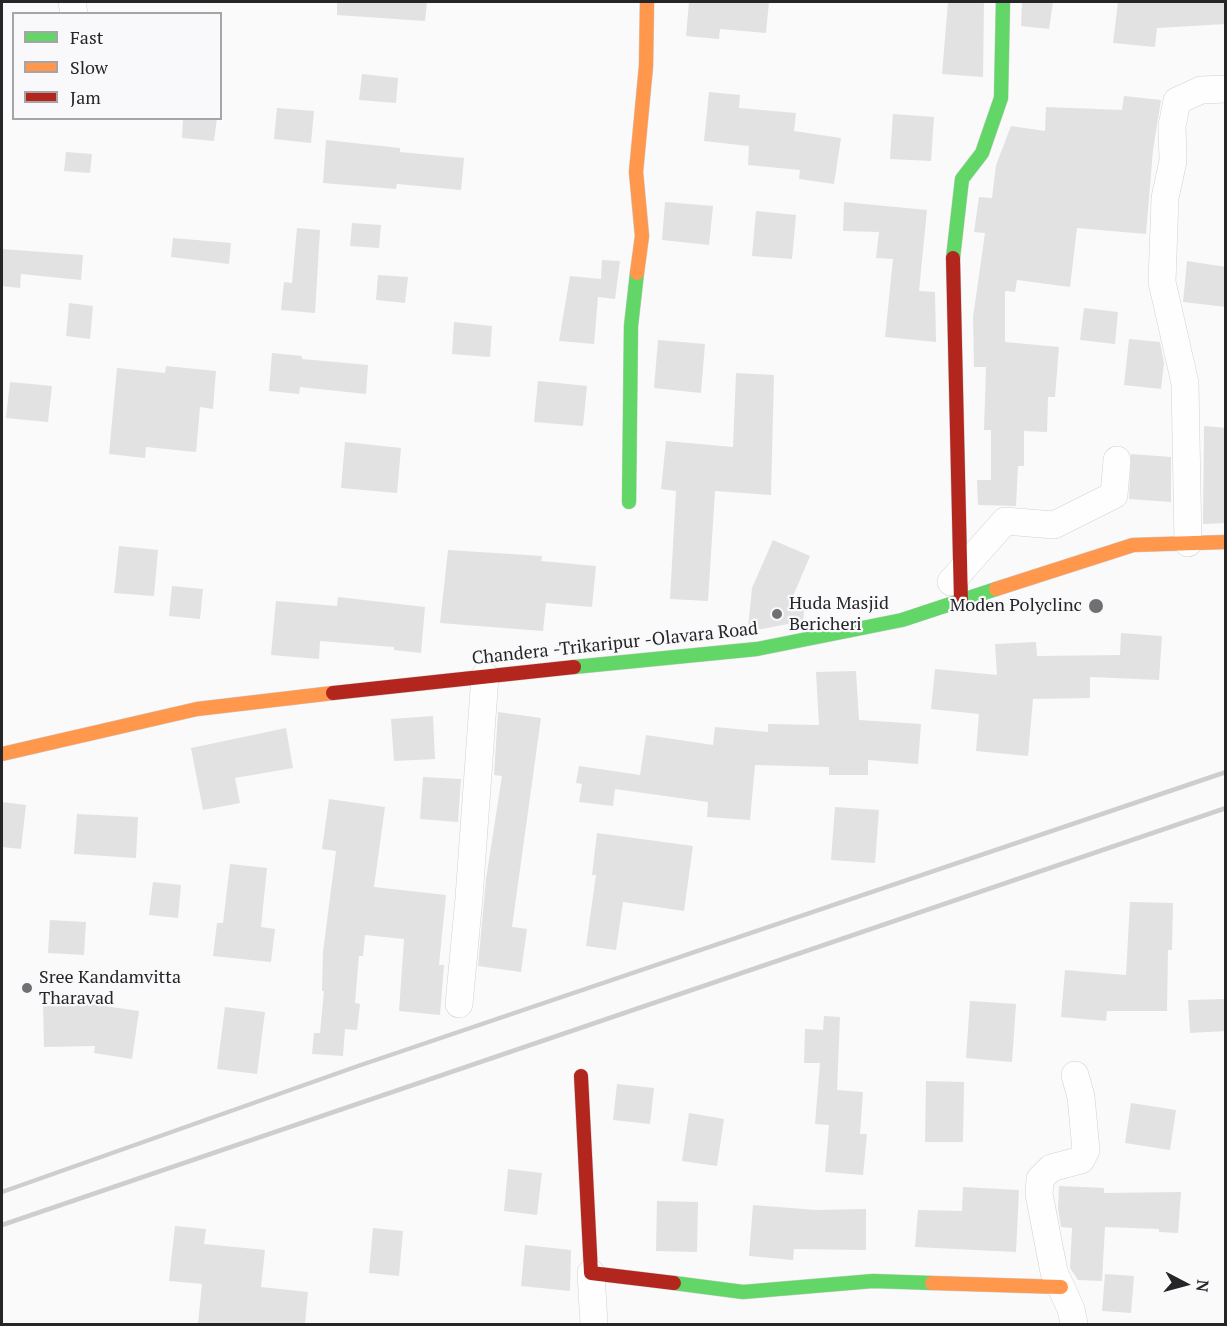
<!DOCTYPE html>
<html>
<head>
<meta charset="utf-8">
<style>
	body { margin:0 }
	#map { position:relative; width:1227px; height:1326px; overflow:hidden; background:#fafafb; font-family:"PT Serif",serif }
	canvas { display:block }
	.frame { position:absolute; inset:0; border:3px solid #262628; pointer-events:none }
	.legend { position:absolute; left:12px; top:12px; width:210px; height:108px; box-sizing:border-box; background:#f9f9fc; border:2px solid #a5a5a7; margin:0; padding:8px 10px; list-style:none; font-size:18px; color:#262628 }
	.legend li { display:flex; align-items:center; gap:12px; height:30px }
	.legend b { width:30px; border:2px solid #a5a5a7 }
	.north { position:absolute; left:1155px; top:1254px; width:60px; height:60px; -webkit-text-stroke:4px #f9f9fc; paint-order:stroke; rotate:96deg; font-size:16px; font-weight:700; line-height:24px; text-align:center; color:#262628 }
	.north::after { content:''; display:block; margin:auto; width:21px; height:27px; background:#262628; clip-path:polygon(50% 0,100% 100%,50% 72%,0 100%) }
</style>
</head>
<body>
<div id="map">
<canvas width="1227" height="1326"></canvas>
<div class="frame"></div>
<ul class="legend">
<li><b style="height:8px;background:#63d668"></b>Fast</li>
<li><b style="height:8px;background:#ff974d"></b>Slow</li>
<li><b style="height:8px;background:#b3261e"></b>Jam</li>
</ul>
<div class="north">N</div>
</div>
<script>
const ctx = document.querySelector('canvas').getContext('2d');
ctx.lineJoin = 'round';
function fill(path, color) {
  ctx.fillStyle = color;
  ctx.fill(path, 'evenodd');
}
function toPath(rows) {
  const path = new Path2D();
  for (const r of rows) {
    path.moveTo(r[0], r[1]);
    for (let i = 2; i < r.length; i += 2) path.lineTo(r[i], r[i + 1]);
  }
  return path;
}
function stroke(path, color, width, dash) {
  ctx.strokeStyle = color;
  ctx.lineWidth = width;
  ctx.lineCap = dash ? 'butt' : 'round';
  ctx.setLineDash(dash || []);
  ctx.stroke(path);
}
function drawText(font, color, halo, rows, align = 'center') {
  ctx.font = font + ' "PT Serif",serif';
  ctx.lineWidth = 4.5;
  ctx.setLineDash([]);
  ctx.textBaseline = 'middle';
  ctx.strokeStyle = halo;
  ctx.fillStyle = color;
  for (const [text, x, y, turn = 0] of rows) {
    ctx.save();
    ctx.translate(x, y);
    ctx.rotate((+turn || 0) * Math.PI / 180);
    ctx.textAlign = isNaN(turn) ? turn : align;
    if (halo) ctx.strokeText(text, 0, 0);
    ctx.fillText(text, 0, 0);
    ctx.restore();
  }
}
const building = toPath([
	[337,2,427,2,425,21,337,15],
	[689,2,769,2,766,33,720,29,719,39,686,36],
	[948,2,984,2,983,77,942,74],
	[1022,2,1053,2,1049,29,1021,26],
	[1118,2,1226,2,1226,24,1157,28,1155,47,1113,43],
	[362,74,398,78,396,103,359,100],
	[709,92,740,95,739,108,796,113,794,131,841,138,834,184,799,179,800,170,748,165,749,146,704,141],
	[1124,96,1161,100,1153,150,1146,234,1077,228,1070,287,1017,280,1015,292,1005,291,1005,342,1059,347,1055,397,1048,397,1047,432,1024,431,1024,466,1018,466,1016,506,978,505,977,480,991,480,991,430,984,430,986,367,974,367,973,317,985,233,974,232,979,197,992,198,996,165,1011,126,1045,131,1046,107,1122,110],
	[277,108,314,111,311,143,274,139],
	[893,114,934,117,931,161,890,159],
	[183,118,217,118,214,141,182,138],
	[326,140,400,148,400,152,464,158,461,190,397,184,396,189,323,183],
	[66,152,92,154,90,173,64,171],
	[665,202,713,206,709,245,662,240],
	[844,202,927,210,919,291,935,292,936,342,885,337,893,259,876,258,879,232,843,231],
	[756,211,796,215,792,259,752,256],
	[352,223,381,225,379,248,350,246],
	[297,228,320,230,315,313,281,310,284,282,292,283],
	[173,238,231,243,229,264,171,257],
	[2,249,83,255,81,280,21,274,20,288,2,286],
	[602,260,620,261,615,299,598,297,594,344,559,341,570,276,601,279],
	[1187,261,1226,267,1226,307,1183,302],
	[378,275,408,277,405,303,376,300],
	[69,303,93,306,90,339,66,336],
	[1084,308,1118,312,1115,344,1080,340],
	[454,322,492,326,490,357,452,354],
	[1129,339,1160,342,1164,363,1161,389,1124,385],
	[658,340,705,344,701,393,654,388],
	[272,353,302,356,302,359,368,365,366,394,300,387,299,394,269,391],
	[166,366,216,371,213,409,200,407,196,452,146,447,145,458,109,454,117,368,165,373],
	[736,373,774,375,771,495,715,491,708,601,670,599,676,491,661,489,666,441,733,447],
	[538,381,587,386,583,426,534,422],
	[10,382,52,386,48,422,6,418],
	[1204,426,1226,428,1226,523,1203,524],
	[345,442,401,448,397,493,341,488],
	[1131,454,1171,457,1171,502,1129,499],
	[773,540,810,556,791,601,805,603,803,621,762,629,748,628,752,588],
	[119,546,158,550,154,596,114,593],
	[448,550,542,556,541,561,596,566,592,607,546,603,543,631,440,623],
	[172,586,203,589,200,619,169,616],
	[338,597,425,607,421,653,394,650,394,647,320,641,319,659,271,655,276,601,337,606],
	[1121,633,1162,636,1159,680,1090,677,1090,698,1033,699,1028,756,976,751,979,714,931,709,935,669,997,675,995,644,1036,642,1037,656,1120,655],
	[856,671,859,720,921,724,918,764,868,760,868,775,829,775,829,767,755,765,750,820,707,817,708,802,615,789,613,806,579,802,582,784,576,783,579,766,640,775,646,735,713,745,715,727,768,732,768,724,819,725,816,672],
	[498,712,541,718,512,927,527,929,521,972,478,966,486,879,502,776,494,775],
	[433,716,435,759,394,761,391,719],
	[286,728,293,768,235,778,240,803,203,810,191,748],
	[423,777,461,779,458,822,420,819],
	[329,799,385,807,374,887,446,895,439,965,444,965,440,1015,399,1011,404,939,365,935,363,956,359,956,355,1003,360,1004,357,1030,345,1029,343,1056,312,1054,314,1033,320,1033,324,991,322,991,323,952,336,851,322,849],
	[2,802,26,805,21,849,2,847],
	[835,807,879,810,875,863,831,860],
	[77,814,138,817,136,858,74,854],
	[597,833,693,846,684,911,623,902,616,950,586,946,596,875,592,875],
	[230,864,267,868,261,927,275,929,271,962,213,956,217,923,223,923],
	[153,882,181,885,178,918,149,915],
	[1130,902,1173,903,1172,950,1168,950,1167,1011,1107,1011,1106,1021,1061,1017,1065,970,1126,975],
	[50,920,86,922,84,955,48,953],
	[1225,999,1226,1031,1190,1033,1188,1000],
	[71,1001,139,1011,132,1059,94,1053,95,1046,44,1047,43,1002],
	[970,1001,1016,1004,1012,1062,966,1058],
	[225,1007,265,1012,257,1074,217,1069],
	[824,1016,840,1017,837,1090,863,1092,860,1134,867,1134,863,1175,825,1172,829,1125,815,1124,820,1063,804,1063,805,1029,823,1030],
	[926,1081,964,1082,963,1142,925,1142],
	[617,1084,654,1088,650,1124,613,1120],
	[1131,1103,1176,1110,1170,1150,1125,1143],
	[689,1113,724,1119,717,1166,682,1161],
	[508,1169,542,1173,537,1215,504,1211],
	[1059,1186,1104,1188,1104,1193,1181,1192,1178,1233,1159,1232,1159,1229,1105,1227,1102,1281,1078,1280,1070,1268,1072,1228,1061,1227,1058,1209],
	[963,1187,1019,1190,1016,1252,915,1247,918,1210,962,1211],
	[657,1201,698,1202,697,1252,656,1251],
	[753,1205,816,1210,866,1209,866,1250,794,1249,793,1260,749,1256],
	[175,1226,206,1229,204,1244,265,1250,261,1287,308,1292,305,1324,198,1324,202,1284,169,1281],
	[373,1228,403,1231,399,1276,369,1273],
	[525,1245,571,1250,570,1291,521,1286],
	[1105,1274,1134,1276,1131,1313,1102,1311]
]);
const street = toPath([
	[72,2,74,14],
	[1188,543,1185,383,1162,282,1165,198,1173,161,1172,126,1177,101,1201,90,1226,89],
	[951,582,1005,521,1054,525,1114,495,1117,460],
	[459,1004,469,898,485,676],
	[591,1273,594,1324],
	[1074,1324,1071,1309,1054,1272,1039,1194,1040,1179,1051,1168,1081,1160,1086,1150,1081,1097,1075,1075]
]);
const fast = toPath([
	[953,258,962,179,982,153,1001,98,1003,2],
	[629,502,631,326,637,273],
	[574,667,757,649,902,620,996,589],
	[674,1283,743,1292,873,1281,932,1283]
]);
const slow = toPath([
	[637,273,642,236,636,172,646,66,647,2],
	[996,589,1133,545,1226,542],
	[2,754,197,709,333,693],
	[932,1283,1061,1287]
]);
const jam = toPath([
	[953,258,961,603],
	[333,693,574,667],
	[581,1076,591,1273,674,1283]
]);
const rail = toPath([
	[2,1192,358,1066,1226,772],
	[2,1225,1226,808]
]);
const markers = [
	[1096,606,8,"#707072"],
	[777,614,6,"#707072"],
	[27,988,6,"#707072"]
];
const poiNames = [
	["Huda Masjid",789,604],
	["Bericheri",789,625],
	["Moden Polyclinc",1082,606,"right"],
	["Sree Kandamvitta",39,978],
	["Tharavad",39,999]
];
const streetNames = [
	["Chandera -Trikaripur -Olavara Road",615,644,-6]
];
fill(building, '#e2e2e3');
stroke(street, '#d1d1d2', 28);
stroke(fast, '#d1d1d2', 15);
stroke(slow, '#d1d1d2', 15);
stroke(jam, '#d1d1d2', 15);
stroke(street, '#fefefe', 27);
stroke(fast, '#63d668', 14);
stroke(slow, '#ff974d', 14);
stroke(jam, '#b3261e', 14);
stroke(rail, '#cececf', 4.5);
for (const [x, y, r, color] of markers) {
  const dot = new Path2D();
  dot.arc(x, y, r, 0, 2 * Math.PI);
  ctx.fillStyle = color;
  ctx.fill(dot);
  stroke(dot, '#f9f9fc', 2);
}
drawText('18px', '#262628', '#f9f9fc', poiNames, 'left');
drawText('18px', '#262628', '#f9f9fc', streetNames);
</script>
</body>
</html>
